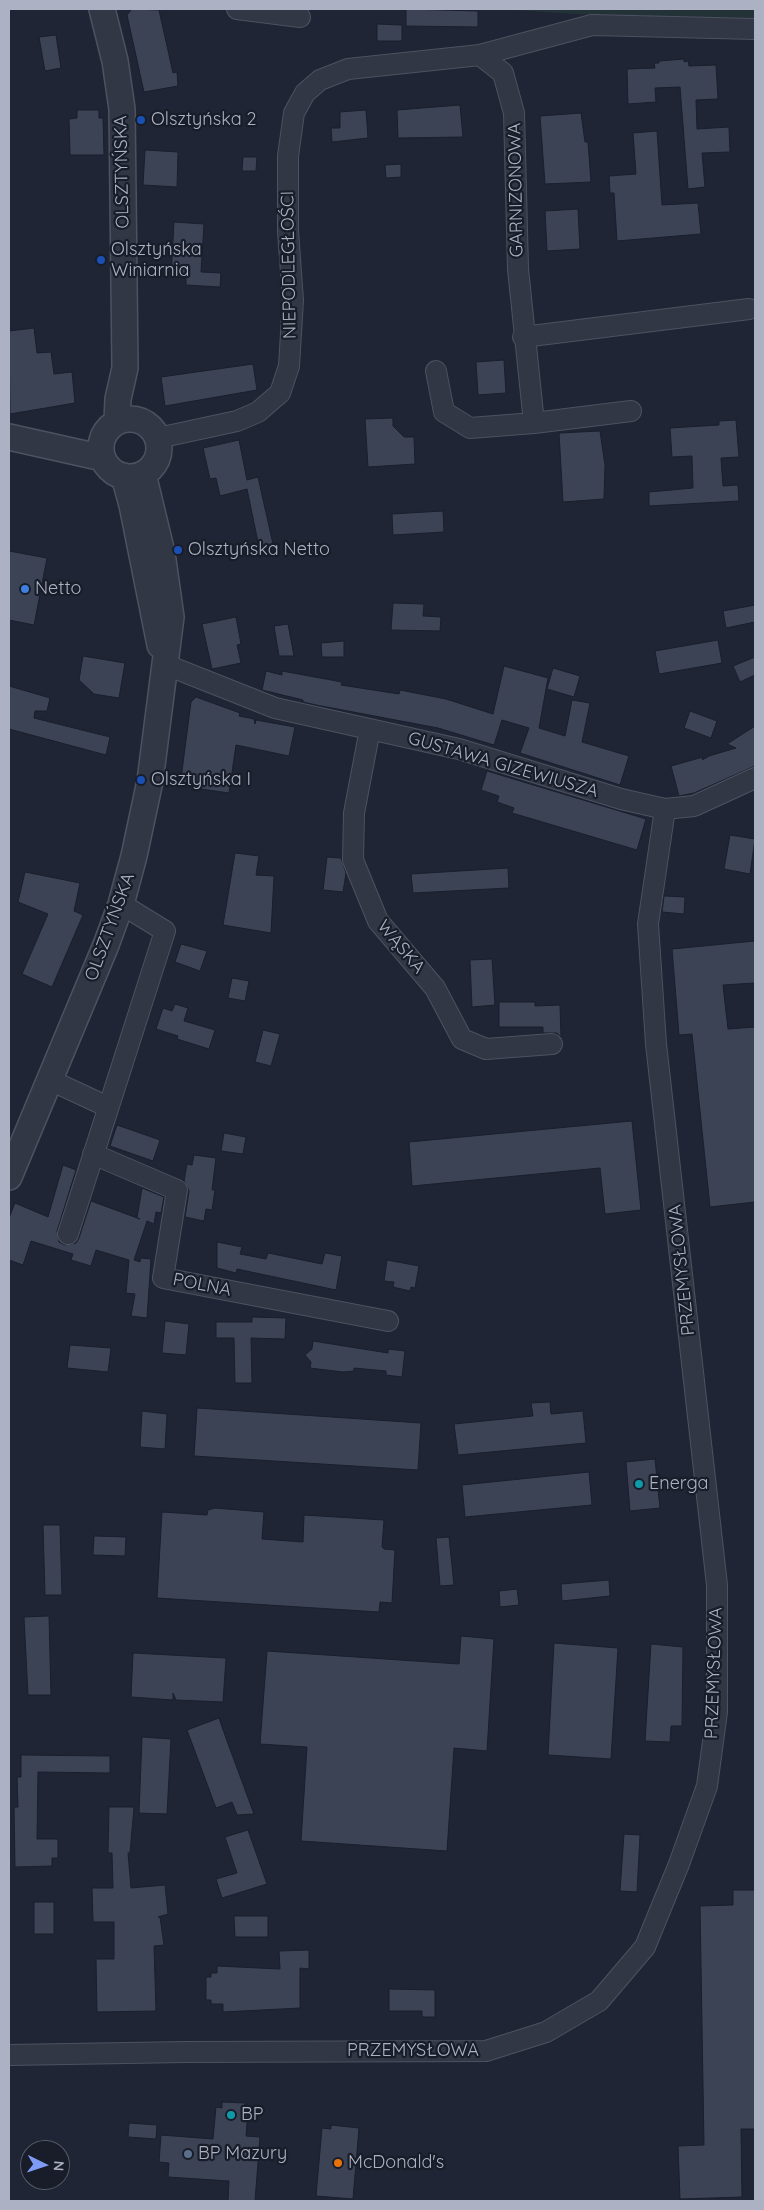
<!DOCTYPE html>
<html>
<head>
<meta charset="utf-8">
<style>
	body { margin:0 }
	#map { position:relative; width:764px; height:2210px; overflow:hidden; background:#1f2534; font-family:Quicksand,sans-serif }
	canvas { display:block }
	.frame { position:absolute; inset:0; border:10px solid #acb2c3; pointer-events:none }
	.north { position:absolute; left:20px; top:2140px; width:50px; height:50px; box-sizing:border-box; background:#181d29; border:1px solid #535967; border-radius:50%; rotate:94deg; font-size:14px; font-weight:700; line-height:20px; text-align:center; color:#acb2c3 }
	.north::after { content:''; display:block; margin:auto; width:18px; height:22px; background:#7e9cf6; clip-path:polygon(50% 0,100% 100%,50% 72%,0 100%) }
</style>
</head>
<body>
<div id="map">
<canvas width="764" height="2210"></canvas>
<div class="frame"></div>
<div class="north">N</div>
</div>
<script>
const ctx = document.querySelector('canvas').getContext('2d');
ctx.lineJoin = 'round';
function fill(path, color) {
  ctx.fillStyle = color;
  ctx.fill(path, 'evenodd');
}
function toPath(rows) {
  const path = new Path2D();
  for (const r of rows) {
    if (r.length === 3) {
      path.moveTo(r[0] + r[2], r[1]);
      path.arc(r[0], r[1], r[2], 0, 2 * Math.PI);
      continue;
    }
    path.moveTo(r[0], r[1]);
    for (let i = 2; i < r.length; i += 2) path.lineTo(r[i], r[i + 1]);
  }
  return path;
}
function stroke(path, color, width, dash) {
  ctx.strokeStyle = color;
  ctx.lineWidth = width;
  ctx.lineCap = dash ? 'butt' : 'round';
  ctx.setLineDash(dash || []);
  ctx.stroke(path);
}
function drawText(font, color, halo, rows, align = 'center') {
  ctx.font = font + ' Quicksand,sans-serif';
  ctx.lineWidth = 4.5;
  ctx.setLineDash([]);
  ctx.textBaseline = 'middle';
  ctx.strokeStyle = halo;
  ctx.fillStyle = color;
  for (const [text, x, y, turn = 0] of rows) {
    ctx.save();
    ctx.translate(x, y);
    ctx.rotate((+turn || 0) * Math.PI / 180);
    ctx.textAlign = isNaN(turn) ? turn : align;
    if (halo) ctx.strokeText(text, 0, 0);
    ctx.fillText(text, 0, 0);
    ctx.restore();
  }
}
const green = toPath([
	[497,9,755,9,755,18,591,15]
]);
const building = toPath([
	[132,9,159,10,173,73,177,72,178,86,144,92,127,15,132,9],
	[406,9,478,11,478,27,406,26,406,9],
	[377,24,402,25,402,41,377,41,377,24],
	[56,35,61,68,45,71,39,37,56,35],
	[684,59,684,62,688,61,689,66,716,65,718,99,696,100,697,129,729,127,730,152,702,153,705,187,688,189,680,87,655,88,656,102,628,104,627,69,655,68,654,63,659,63,659,61,684,59],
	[460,105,463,137,398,138,397,110,460,105],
	[77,110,99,110,99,118,103,118,104,155,70,155,69,119,77,118,77,110],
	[366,110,368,138,332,142,331,128,340,128,340,112,366,110],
	[581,113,585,142,588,142,591,182,545,184,540,116,581,113],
	[657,131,662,205,698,203,701,234,617,241,614,193,610,193,609,176,636,174,633,133,657,131],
	[145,150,178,152,177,187,143,185,145,150],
	[243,157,257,157,256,171,242,171,243,157],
	[401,164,401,177,386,178,385,165,401,164],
	[578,209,580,249,547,251,545,211,578,209],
	[174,222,204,224,201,272,221,273,220,287,186,285,186,278,171,277,174,222],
	[34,328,37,353,51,352,54,374,72,372,75,403,10,414,9,331,34,328],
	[504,360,506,393,478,395,476,362,504,360],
	[253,364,257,390,165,406,161,377,253,364],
	[393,418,393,426,404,437,414,437,415,464,368,467,365,419,393,418],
	[736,420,739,457,721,458,723,486,738,485,739,501,649,506,649,492,693,488,692,456,672,457,670,428,719,425,719,421,736,420],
	[600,431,605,465,604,499,563,502,559,433,600,431],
	[239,440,247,480,258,477,273,544,259,547,247,489,220,496,216,478,210,479,203,448,239,440],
	[443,511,444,532,393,535,392,514,443,511],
	[9,551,47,558,34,625,9,620,9,551],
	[393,603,424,604,423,616,441,617,440,631,391,630,393,603],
	[755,605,755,622,726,628,723,611,755,605],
	[236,617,241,644,237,645,241,663,212,669,202,624,236,617],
	[288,624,294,656,279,656,274,626,288,624],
	[718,640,722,663,659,674,655,651,718,640],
	[344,641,344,657,322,657,321,643,344,641],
	[83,656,125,663,119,698,94,694,79,680,83,656],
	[755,657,755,675,740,682,733,666,755,657],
	[504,666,548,678,539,728,565,736,572,700,590,703,582,742,629,756,620,785,520,753,529,728,502,720,494,745,438,728,316,705,303,702,303,700,262,690,266,671,282,675,282,671,342,682,341,685,399,694,400,690,446,699,493,714,504,666],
	[553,668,580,676,574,697,547,689,553,668],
	[9,686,50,698,47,711,35,711,34,718,110,737,106,755,9,729,9,686],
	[196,697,240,713,239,716,254,719,255,724,256,720,295,727,289,756,236,745,229,793,180,786,191,702,196,697],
	[690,711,717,721,711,738,684,728,690,711],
	[755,726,755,766,694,793,679,796,671,766,703,757,702,760,709,756,736,748,727,744,755,726],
	[487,771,646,819,637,850,512,813,514,808,497,802,499,796,481,790,487,771],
	[730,835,755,839,750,874,724,869,730,835],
	[235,853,259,856,256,875,274,876,271,933,223,925,235,853],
	[327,857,341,858,346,873,343,892,323,890,327,857],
	[508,868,509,888,413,893,411,874,508,868],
	[25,872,80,883,74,911,83,915,52,987,22,974,48,914,18,902,25,872],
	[664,896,685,897,684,914,662,912,664,896],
	[755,941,755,983,723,985,728,1029,755,1027,755,1202,710,1207,692,1034,679,1035,672,949,755,941],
	[181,944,207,951,200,971,175,962,181,944],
	[492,959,495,1005,472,1007,470,960,492,959],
	[232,978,249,981,245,1001,228,998,232,978],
	[499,1002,535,1002,535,1006,560,1005,561,1037,557,1033,543,1033,543,1027,499,1027,499,1002],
	[175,1004,188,1008,184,1021,215,1030,209,1049,177,1039,178,1036,156,1029,163,1008,172,1011,175,1004],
	[263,1030,280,1034,271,1066,255,1062,263,1030],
	[632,1121,641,1210,605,1214,600,1168,412,1186,409,1142,632,1121],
	[117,1125,160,1140,153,1161,110,1146,117,1125],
	[224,1133,246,1137,243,1154,221,1151,224,1133],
	[194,1155,216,1158,212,1190,215,1190,212,1210,206,1209,204,1221,185,1217,189,1191,184,1181,187,1164,192,1165,194,1155],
	[63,1165,76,1170,57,1231,59,1242,65,1245,76,1243,79,1238,91,1201,140,1219,137,1218,142,1188,164,1197,161,1213,156,1212,154,1224,147,1221,134,1260,140,1262,141,1258,151,1259,147,1318,131,1316,135,1294,126,1293,129,1260,96,1250,91,1266,71,1260,73,1254,31,1241,23,1265,9,1260,9,1218,15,1203,48,1217,63,1165],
	[217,1242,242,1247,240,1254,266,1259,268,1253,322,1264,325,1253,342,1256,336,1290,237,1269,236,1273,217,1268,217,1242],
	[387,1260,419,1266,415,1288,411,1287,410,1291,393,1287,394,1282,384,1281,387,1260],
	[252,1317,286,1318,285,1339,251,1338,252,1383,235,1383,234,1338,216,1338,216,1322,252,1322,252,1317],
	[165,1321,189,1324,186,1355,162,1353,165,1321],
	[313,1341,388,1353,388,1349,405,1351,402,1377,386,1375,386,1371,354,1368,354,1371,343,1372,310,1368,311,1362,305,1355,312,1349,313,1341],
	[70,1345,111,1348,108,1372,67,1368,70,1345],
	[550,1402,551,1414,583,1411,586,1443,458,1455,454,1424,533,1416,531,1403,550,1402],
	[197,1408,421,1423,418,1470,194,1456,197,1408],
	[142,1411,167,1414,165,1449,140,1447,142,1411],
	[655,1459,660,1508,630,1511,626,1462,655,1459],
	[589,1472,592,1505,465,1517,462,1485,589,1472],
	[215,1508,264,1512,262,1539,303,1542,304,1515,384,1520,382,1547,384,1549,395,1550,392,1603,380,1602,379,1612,157,1598,162,1512,207,1515,208,1510,215,1508],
	[43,1525,60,1525,62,1595,45,1595,43,1525],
	[94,1536,126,1537,125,1556,93,1555,94,1536],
	[449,1537,454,1585,440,1586,436,1538,449,1537],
	[609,1580,610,1596,562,1601,561,1584,609,1580],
	[517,1589,519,1605,500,1607,499,1591,517,1589],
	[49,1616,51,1695,28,1695,24,1617,49,1616],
	[461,1636,494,1639,487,1751,454,1748,447,1851,301,1841,307,1747,260,1744,267,1651,459,1664,461,1636],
	[554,1643,618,1648,611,1759,548,1755,554,1643],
	[651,1644,683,1647,682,1726,671,1726,670,1742,645,1741,651,1644],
	[133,1653,226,1658,223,1702,176,1700,173,1693,173,1700,131,1697,133,1653],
	[219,1718,227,1741,254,1814,237,1815,232,1802,216,1808,187,1730,219,1718],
	[142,1737,171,1739,167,1814,139,1813,142,1737],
	[21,1755,110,1756,110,1773,38,1772,37,1839,58,1839,58,1858,52,1858,52,1866,15,1867,14,1807,18,1807,17,1777,21,1777,21,1755],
	[109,1807,134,1807,130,1853,128,1853,131,1888,165,1885,168,1914,158,1917,160,1917,164,1945,154,1946,156,2011,97,2012,96,1959,114,1959,114,1922,93,1922,92,1888,113,1888,112,1853,108,1853,109,1807],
	[248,1830,267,1884,222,1898,216,1879,237,1873,225,1837,248,1830],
	[624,1834,640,1835,637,1892,620,1891,624,1834],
	[733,1890,755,1890,755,2129,741,2129,742,2197,680,2199,678,2146,704,2145,700,1906,733,1905,733,1890],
	[34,1902,54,1902,54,1934,34,1934,34,1902],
	[234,1916,268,1916,268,1937,235,1937,234,1916],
	[309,1950,309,1969,300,1968,300,2008,223,2012,223,2004,211,2004,211,2000,206,2000,206,1977,211,1977,211,1973,217,1973,217,1966,280,1969,279,1951,309,1950],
	[389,1989,435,1990,435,2017,422,2017,422,2011,389,2011,389,1989],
	[222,2102,245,2103,245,2110,248,2110,246,2136,260,2137,255,2201,228,2201,229,2181,168,2177,169,2163,159,2162,161,2135,213,2139,216,2107,222,2108,222,2102],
	[129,2123,157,2125,156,2139,128,2137,129,2123],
	[331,2125,359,2128,353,2199,316,2196,322,2128,331,2129,331,2125]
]);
const minor = toPath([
	[237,9,300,17],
	[480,55,592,25,755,29],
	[523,337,749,309],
	[436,371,444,412,470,428,534,423],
	[158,438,237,421,258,412,280,393,289,366,293,300,288,231,288,156,294,113,305,93,320,80,348,69,480,55,503,73,514,113,518,269,534,423,631,411],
	[164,664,275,708,459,749,621,799,665,809,694,806,755,778],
	[370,729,354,813,353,860,378,921,435,988,462,1039,486,1049,552,1044],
	[50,1080,108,1107],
	[93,1154,177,1190,163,1278,388,1321],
	[68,1234,165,931,121,904],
	[9,2055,186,2052,486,2051,546,2032,599,2001,645,1947,679,1864,707,1786,717,1712,717,1585,656,1044,648,924,665,809]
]);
const tertiary = toPath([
	[102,9,115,61,122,109,125,368,118,399,117,421],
	[130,448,29],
	[9,437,103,458],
	[124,476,132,505,160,645],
	[9,1177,106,945,121,904,134,856,150,781,171,617,162,553,143,474]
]);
const markers = [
	[141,120,5,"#1a4fb4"],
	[101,260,5,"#1a4fb4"],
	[178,550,5,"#1a4fb4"],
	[25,589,5,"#3f7fe0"],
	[141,780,5,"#1a4fb4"],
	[639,1484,5,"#0f9aa8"],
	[231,2115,5,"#0f9aa8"],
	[188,2154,5,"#5c6f8a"],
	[338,2163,5,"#e8710a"]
];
const poiNames = [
	["Olsztyńska 2",151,120],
	["Olsztyńska",111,250],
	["Winiarnia",111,271],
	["Olsztyńska Netto",188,550],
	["Netto",35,589],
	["Olsztyńska I",151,780],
	["Energa",649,1484],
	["BP",241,2115],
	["BP Mazury",198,2154],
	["McDonald's",348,2163]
];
const streetNames = [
	["OLSZTYŃSKA",122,172,-91],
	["GARNIZONOWA",516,190,-91],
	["NIEPODLEGŁOŚCI",289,265,-91],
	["GUSTAWA GIZEWIUSZA",503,765,16],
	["OLSZTYŃSKA",110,927,-70],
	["WĄSKA",401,947,50],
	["PRZEMYSŁOWA",682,1270,-96],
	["POLNA",202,1285,11],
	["PRZEMYSŁOWA",714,1673,-88],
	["PRZEMYSŁOWA",413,2051]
];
fill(green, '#223237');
fill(building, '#3b4355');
stroke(building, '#1a1f2c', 1);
stroke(minor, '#4d5261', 22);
stroke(tertiary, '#4d5261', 28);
stroke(minor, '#323745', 20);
stroke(tertiary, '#323745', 25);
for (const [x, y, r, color] of markers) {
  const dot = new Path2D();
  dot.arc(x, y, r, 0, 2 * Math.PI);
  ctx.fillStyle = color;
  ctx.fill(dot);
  stroke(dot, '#181d29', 2);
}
drawText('18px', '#acb2c3', '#181d29', poiNames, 'left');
drawText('18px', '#acb2c3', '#181d29', streetNames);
</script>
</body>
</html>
